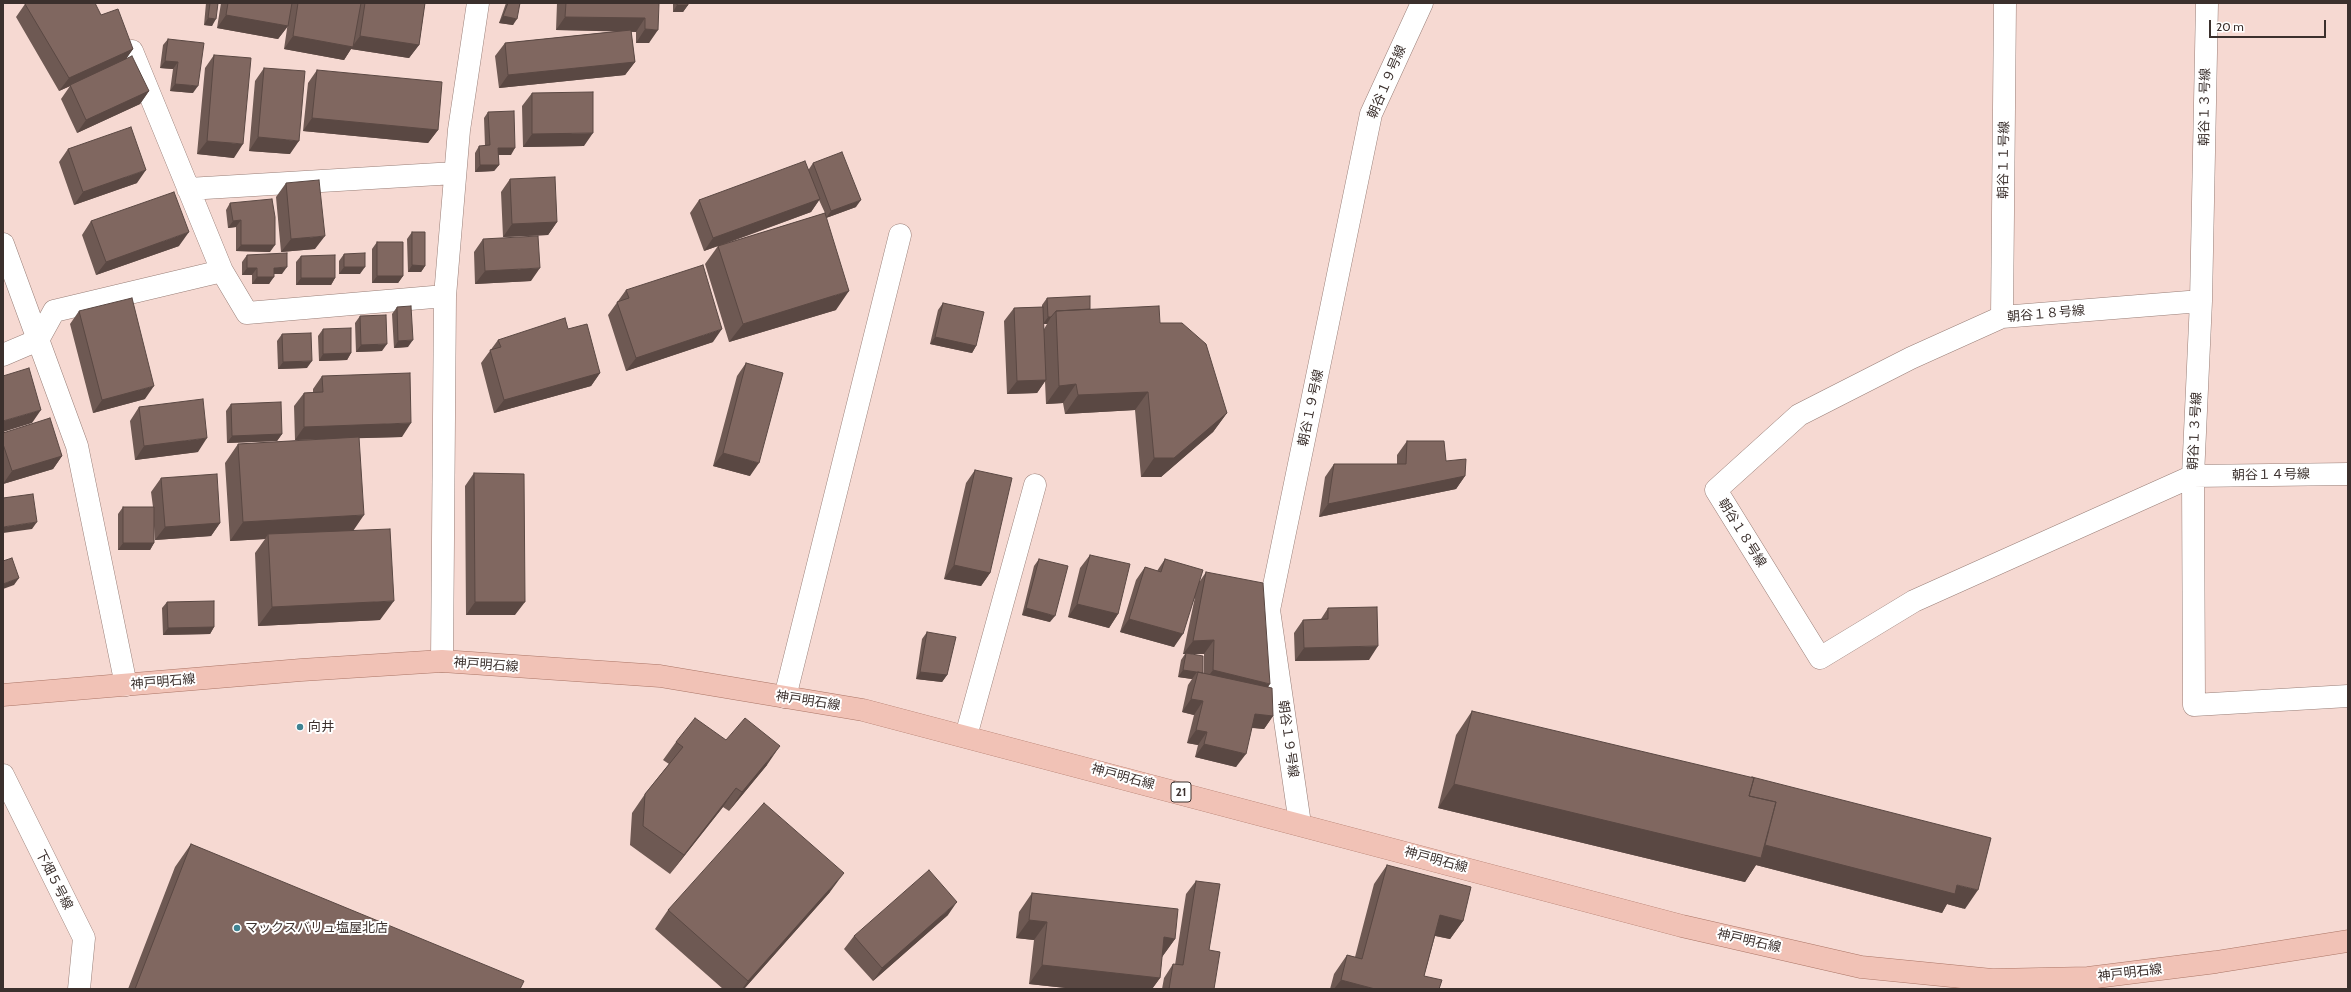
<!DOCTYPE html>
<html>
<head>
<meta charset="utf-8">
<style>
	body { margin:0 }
	#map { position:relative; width:2351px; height:992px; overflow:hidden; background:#f6d9d2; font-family:Cabin,sans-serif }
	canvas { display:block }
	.frame { position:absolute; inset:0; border:4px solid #3b302d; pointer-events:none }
	.scale { position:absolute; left:2209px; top:20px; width:117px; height:18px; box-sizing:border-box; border:2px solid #3b302d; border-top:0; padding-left:5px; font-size:12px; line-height:14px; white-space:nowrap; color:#3b302d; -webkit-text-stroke:3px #fff; paint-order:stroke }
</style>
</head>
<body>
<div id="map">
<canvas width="2351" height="992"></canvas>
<div class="frame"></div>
<div class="scale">20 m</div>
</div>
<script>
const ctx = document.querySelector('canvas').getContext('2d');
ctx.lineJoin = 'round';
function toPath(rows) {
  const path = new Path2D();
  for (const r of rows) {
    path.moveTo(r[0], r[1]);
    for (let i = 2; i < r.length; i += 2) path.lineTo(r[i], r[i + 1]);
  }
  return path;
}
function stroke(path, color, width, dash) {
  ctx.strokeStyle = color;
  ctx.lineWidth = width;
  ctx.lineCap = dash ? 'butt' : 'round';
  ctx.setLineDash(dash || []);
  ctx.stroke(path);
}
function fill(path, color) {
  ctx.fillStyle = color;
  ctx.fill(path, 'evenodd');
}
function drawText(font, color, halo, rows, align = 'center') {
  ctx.font = font + ' Cabin,"Noto Sans JP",sans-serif';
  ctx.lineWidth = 4;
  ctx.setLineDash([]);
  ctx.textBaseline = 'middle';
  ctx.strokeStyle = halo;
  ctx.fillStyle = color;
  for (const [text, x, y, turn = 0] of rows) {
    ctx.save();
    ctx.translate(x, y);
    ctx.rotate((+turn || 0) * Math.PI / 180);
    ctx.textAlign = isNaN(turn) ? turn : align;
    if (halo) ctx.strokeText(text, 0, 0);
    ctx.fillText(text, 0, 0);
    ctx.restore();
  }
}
const minor = toPath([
	[2207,3,2201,301,2193,476,2194,705,2348,696],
	[132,51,222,271],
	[188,189,455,173],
	[3,244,77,446,126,685],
	[2201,301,2002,317,1911,358,1799,415,1716,490,1820,658,1914,601,2193,476,2348,474],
	[2002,317,2005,3],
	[3,355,38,340,54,311,222,271,247,313,445,296],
	[442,661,445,296,459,130,478,3],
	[785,697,900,235],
	[966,736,1035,485],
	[3,775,84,938,79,989],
	[1300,824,1269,610,1371,114,1422,3]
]);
const major = toPath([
	[3,695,301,670,442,661,660,676,863,710,1682,926,1861,967,1992,980,2088,978,2216,962,2348,941]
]);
const wall = toPath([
	[206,3,218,3,212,26,204,25],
	[221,3,425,3,419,45,409,58,351,49,344,60,284,49,288,22,288,26,278,39,217,28],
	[506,3,520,3,513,25,499,23],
	[557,3,659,3,649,43,636,43,636,32,631,31,635,62,625,75,499,88,495,56,505,43,619,31,556,30],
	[673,3,688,3,688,5,683,12,673,12],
	[25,4,101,15,133,49,125,60,149,91,140,104,77,133,61,99,70,86,59,91,16,17],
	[168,39,193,93,170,91,173,69,160,68,163,45],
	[214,55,234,158,197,154,205,68],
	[264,68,290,154,249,151,255,81],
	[317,70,438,130,428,143,303,131,308,83],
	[532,93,584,146,523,147,522,106],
	[488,112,511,155,498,155,499,165,494,171,475,172,475,153,479,146,485,146,484,118],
	[68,149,137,183,74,205,59,162],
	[813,163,856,207,826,218,836,310,729,342,705,264,718,246,704,251,690,213,699,200,809,169],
	[819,200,825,213,725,244,811,212],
	[510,179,557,222,548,235,503,237,501,192],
	[286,183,315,249,281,252,276,197],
	[230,203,270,252,236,251,236,227,228,228,226,210],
	[91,221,179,246,96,275,82,235],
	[412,232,425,266,421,272,408,272,407,239],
	[483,239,531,281,475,284,474,252],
	[377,242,403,276,398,283,372,283,372,249],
	[344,254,360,274,339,274,339,261],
	[247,255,282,274,274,274,269,284,252,284,252,275,242,275,242,262],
	[301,256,335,278,331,285,296,285,296,262],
	[626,290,713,342,626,371,608,315],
	[1047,298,1090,309,1160,323,1227,413,1213,432,1161,477,1141,477,1135,410,1065,414,1063,403,1046,404,1045,381,1037,393,1007,394,1004,321,1014,308,1042,307,1042,305],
	[1043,324,1047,324,1044,329],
	[943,303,976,346,972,353,930,344,938,310],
	[397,307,408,347,394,348,392,314],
	[79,311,145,399,93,413,70,324],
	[360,316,382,351,356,352,355,323],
	[323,329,351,353,347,360,319,361,318,336],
	[568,329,600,373,591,386,494,413,481,363,498,340],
	[282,334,307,368,278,369,277,341],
	[746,363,750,476,713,466,737,376],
	[322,376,402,437,359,438,353,531,380,620,258,626,255,553,265,539,230,541,225,463,238,444,328,439,295,440,294,406,304,393,313,392,313,389],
	[231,404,282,434,277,441,227,443,226,411],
	[139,407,198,452,135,460,130,421],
	[3,433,62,456,53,469,3,484],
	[1407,441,1446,461,1465,476,1456,489,1319,517,1325,477,1334,464,1397,464,1397,455],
	[975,470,990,573,981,586,944,579,966,483],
	[474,473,515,615,466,615,465,486],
	[161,478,220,523,211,536,155,540,154,526,154,543,150,550,118,550,118,514,123,507,153,507,151,492],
	[1090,555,1118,614,1109,628,1068,617,1080,568],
	[1039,559,1050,622,1022,615,1034,566],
	[1165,559,1200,581,1206,572,1268,687,1273,716,1264,729,1252,728,1236,767,1195,757,1198,745,1187,743,1194,715,1182,712,1188,685,1192,679,1178,677,1181,660,1185,654,1183,654,1195,597,1174,647,1120,632,1136,580,1145,567,1157,571],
	[1190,654,1204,654,1204,673,1203,673],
	[167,602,214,627,210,634,163,635,162,608],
	[1328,608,1369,660,1295,661,1294,633,1303,620,1321,619],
	[927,632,947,675,942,682,916,679,922,639],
	[1472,711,1965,909,1947,904,1942,913,1756,865,1745,882,1438,808,1456,735],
	[726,740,767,765,729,811,723,807,670,874,630,845,632,813,645,794,669,764,663,760,676,742],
	[191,844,520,989,128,989,175,867],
	[1387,865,1463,921,1450,939,1435,936,1424,976,1439,989,1330,989,1334,974,1347,955,1355,957,1374,884],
	[1196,881,1209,950,1214,989,1162,989,1164,978,1173,964,1175,965,1186,894],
	[830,892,744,989,723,989,655,929,668,910],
	[1032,893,1175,939,1162,957,1160,978,1152,989,1075,989,1029,984,1034,940,1016,938,1019,912],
	[948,915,873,981,844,949,854,936]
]);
const shadedWall = toPath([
	[677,5,688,5,683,12,673,12],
	[226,15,288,26,278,39,217,28],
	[503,16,517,19,513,25,499,23],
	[565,17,645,18,636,32,556,30],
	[208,18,216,19,212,26,204,25],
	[645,29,658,30,649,43,636,43],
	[293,36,352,47,360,36,419,45,409,58,351,49,344,60,284,49],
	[133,49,124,62,59,91,69,78],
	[165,61,178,62,173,69,160,68],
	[635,62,625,75,499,88,508,75],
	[175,84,198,86,193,93,170,91],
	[149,91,140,104,77,133,86,120],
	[312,118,438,130,428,143,303,131],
	[593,133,584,146,523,147,532,134],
	[258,137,299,141,290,154,249,151],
	[207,141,243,144,234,158,197,154],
	[498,148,515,148,511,155,493,155],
	[480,165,499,165,494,171,475,172],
	[146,170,137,183,74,205,83,192],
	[820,199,811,212,704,251,713,238],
	[861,200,856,207,826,218,831,211],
	[241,220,236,227,228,228,233,221],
	[557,222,548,235,503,237,512,224],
	[189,232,179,246,96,275,106,262],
	[325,236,315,249,281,252,291,239],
	[241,245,275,245,270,252,236,251],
	[412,265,425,266,421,272,408,272],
	[287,267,282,274,269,274,274,268],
	[344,267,365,267,360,274,339,274],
	[247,268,257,268,252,275,242,275],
	[540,268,531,281,475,284,485,271],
	[377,276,403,276,398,283,372,283],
	[257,277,274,277,269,284,252,284],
	[301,278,335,278,331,285,296,285],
	[849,291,836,310,729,342,743,324],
	[1048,317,1051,317,1047,324,1043,324],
	[722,329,713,342,626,371,636,358],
	[935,337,976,346,972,353,930,344],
	[413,340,408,347,394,348,398,341],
	[387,344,382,351,356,352,361,345],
	[351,353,347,360,319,361,323,354],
	[312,361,307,368,278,369,283,362],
	[600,373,591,386,494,413,504,400],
	[1046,380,1037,393,1007,394,1017,381],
	[1076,384,1063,403,1046,404,1059,386],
	[154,386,145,399,93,413,102,400],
	[1148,392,1135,410,1065,414,1078,395],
	[41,410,32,423,3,432,3,421],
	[1227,413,1213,432,1161,477,1141,477,1154,458],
	[411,423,402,437,295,440,304,427],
	[282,434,277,441,227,443,232,436],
	[207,438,198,452,135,460,144,446],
	[723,453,759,463,750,476,713,466],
	[62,456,53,469,3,484,12,471],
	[1465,476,1456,489,1319,517,1328,504],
	[364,515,351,534,268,534,265,539,230,541,243,522],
	[37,522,32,529,3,533,3,527],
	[220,523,211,536,155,540,165,527],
	[123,543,154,543,150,550,118,550],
	[954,565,990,573,981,586,944,579],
	[19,578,14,585,3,589,3,584],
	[394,601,380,620,258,626,272,607],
	[475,602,525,602,515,615,466,615],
	[1077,604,1118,614,1109,628,1068,617],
	[1026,608,1055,616,1050,622,1022,615],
	[1129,619,1183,634,1174,647,1120,632],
	[214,627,210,634,163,635,168,628],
	[1214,640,1204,654,1183,654,1193,641],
	[1378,646,1369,660,1295,661,1304,648],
	[1183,670,1197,672,1192,679,1178,677],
	[1213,670,1270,684,1261,697,1203,683],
	[920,672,947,675,942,682,916,679],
	[1191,699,1203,701,1194,715,1182,712],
	[1255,714,1273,716,1264,729,1246,727],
	[1196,730,1207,732,1198,745,1187,743],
	[1204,744,1246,754,1236,767,1195,757],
	[780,746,767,765,729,811,742,792],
	[1454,784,1763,845,1957,885,1978,890,1965,909,1947,904,1942,913,1756,865,1745,882,1438,808],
	[736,788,723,807,670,874,684,855],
	[844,873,830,892,744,989,742,989,748,981],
	[957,902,948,915,873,981,882,968],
	[1440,915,1463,921,1450,939,1427,934],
	[1029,920,1047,922,1034,940,1016,938],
	[1164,937,1175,939,1162,957],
	[1042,965,1160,978,1152,989,1075,989,1029,984],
	[1341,980,1375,989,1334,989]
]);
const building = toPath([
	[26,3,95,3,101,15,118,9,133,49,69,78,25,4,26,3],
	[210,3,218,3,216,19,208,18,210,3],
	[228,3,292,3,288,26,226,15,228,3],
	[298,3,361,3,353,47,293,36,298,3],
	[365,3,425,3,419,45,360,36,365,3],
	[508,3,520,3,517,19,503,16,508,3],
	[566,3,659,3,658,30,645,29,645,18,565,17,566,3],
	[677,3,688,3,688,5,677,5,677,3],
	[631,30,635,62,508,75,505,43,631,30],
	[168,39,204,43,198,86,175,84,178,62,165,61,168,39],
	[214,55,251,58,243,144,207,141,214,55],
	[132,56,149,91,86,120,70,85,132,56],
	[264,68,305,71,299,141,258,137,264,68],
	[317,70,442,82,438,130,312,118,317,70],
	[593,92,593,133,532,134,532,93,593,92],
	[514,111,515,148,498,148,499,165,480,165,479,146,490,145,488,112,514,111],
	[131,127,146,170,83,192,68,149,131,127],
	[842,152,861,200,831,211,813,163,842,152],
	[805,161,820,199,713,238,699,200,805,161],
	[555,177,557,222,512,224,510,179,555,177],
	[319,180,325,236,291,239,286,183,319,180],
	[174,192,189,232,106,262,91,221,174,192],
	[272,199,275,217,275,245,241,245,241,220,233,221,230,203,272,199],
	[825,213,849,291,743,324,718,246,825,213],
	[412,232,425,232,425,266,412,265,412,232],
	[538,236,540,268,485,271,483,239,538,236],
	[377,242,403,242,403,276,377,276,377,242],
	[287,253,287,267,274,268,274,277,257,277,257,268,247,268,247,255,287,253],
	[365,253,365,267,344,267,344,254,365,253],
	[335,255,335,278,301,278,301,256,335,255],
	[703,265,722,329,636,358,617,302,629,298,626,290,703,265],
	[1090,296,1090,309,1056,311,1051,317,1048,317,1047,298,1090,296],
	[132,298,154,386,102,400,79,311,132,298],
	[943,303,984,312,976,346,935,337,943,303],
	[411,306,413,340,398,341,397,307,411,306],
	[1159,306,1160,323,1182,323,1206,344,1227,413,1174,458,1154,458,1148,392,1078,395,1076,384,1059,386,1056,311,1159,306],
	[1043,307,1046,380,1017,381,1014,308,1043,307],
	[386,315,387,344,361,345,360,316,386,315],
	[565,318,568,329,587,324,600,373,504,400,490,350,501,347,498,340,565,318],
	[351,328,351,353,323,354,323,329,351,328],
	[311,333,312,361,283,362,282,334,311,333],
	[746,363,783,373,759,463,723,453,746,363],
	[29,368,41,410,3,421,3,376,29,368],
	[410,373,411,423,304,427,304,393,323,392,322,376,410,373],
	[203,399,207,438,144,446,139,407,203,399],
	[281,402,282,434,232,436,231,404,281,402],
	[50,418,62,456,12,471,3,444,3,433,50,418],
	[359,437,364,515,243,522,238,444,359,437],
	[1407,441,1444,441,1446,461,1466,459,1465,476,1328,504,1334,464,1406,464,1407,441],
	[975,470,1012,478,990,573,954,565,975,470],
	[474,473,524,474,525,602,475,602,474,473],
	[217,474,220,523,165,527,161,478,217,474],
	[33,494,37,522,3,527,3,498,33,494],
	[123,507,154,507,154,543,123,543,123,507],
	[390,529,394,601,272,607,268,534,390,529],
	[1090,555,1130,564,1118,614,1077,604,1090,555],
	[12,558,19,578,3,584,3,561,12,558],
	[1039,559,1068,566,1055,616,1026,608,1039,559],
	[1165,559,1203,570,1183,634,1129,619,1145,567,1161,572,1165,559],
	[1206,572,1263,583,1270,684,1213,670,1214,640,1193,641,1206,572],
	[214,601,214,627,168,628,167,602,214,601],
	[1377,607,1378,646,1304,648,1303,620,1328,619,1328,608,1377,607],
	[927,632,956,637,947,675,920,672,927,632],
	[1186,653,1203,656,1203,673,1183,670,1186,653],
	[1198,672,1272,688,1273,716,1255,714,1246,754,1204,744,1207,732,1196,730,1203,701,1191,699,1198,672],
	[1472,711,1754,778,1749,796,1776,802,1761,858,1454,784,1472,711],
	[695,718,726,740,745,718,780,746,742,792,736,788,684,855,643,826,645,794,683,747,676,742,695,718],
	[1752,777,1991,838,1978,890,1957,885,1955,894,1765,845,1776,802,1749,796,1754,778,1752,777],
	[764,803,844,873,748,981,668,910,764,803],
	[191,844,524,981,520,989,135,989,191,844],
	[1387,865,1471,887,1463,921,1440,915,1424,976,1442,980,1439,989,1375,989,1341,980,1347,955,1362,959,1387,865],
	[929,870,957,902,882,968,854,936,929,870],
	[1196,881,1220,884,1209,950,1220,952,1214,989,1169,989,1173,964,1183,965,1196,881],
	[1032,893,1178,909,1175,939,1164,937,1160,978,1042,965,1047,922,1029,920,1032,893]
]);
const markers = [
	[300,727,4,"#3f8392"],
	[237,928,4,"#3f8392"]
];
const shields = [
	[1181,792,20]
];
const shieldNames = [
	["21",1181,792]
];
const streetNames = [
	["朝谷１９号線",1387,82,-67],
	["朝谷１３号線",2205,107,-89],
	["朝谷１１号線",2004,160,-89],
	["朝谷１８号線",2046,314,-5],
	["朝谷１９号線",1311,408,-78],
	["朝谷１３号線",2195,431,-87],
	["朝谷１４号線",2271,475,-1],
	["朝谷１８号線",1742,533,58],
	["神戸明石線",486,665,4],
	["神戸明石線",163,682,-5],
	["神戸明石線",808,701,9],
	["朝谷１９号線",1288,739,82],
	["神戸明石線",1123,777,15],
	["神戸明石線",1436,860,15],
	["下畑５号線",54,880,63],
	["神戸明石線",1749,941,13],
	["神戸明石線",2130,973,-7]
];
const poiNames = [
	["向井",308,727],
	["マックスバリュ塩屋北店",245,928]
];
stroke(minor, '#987e77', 23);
stroke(major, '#ab7566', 23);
stroke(minor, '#fff', 22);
stroke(major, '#f1c2b6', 22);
fill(wall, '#6e5953');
fill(shadedWall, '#5a4843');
fill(building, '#806760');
stroke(building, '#5a4843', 1);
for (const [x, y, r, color] of markers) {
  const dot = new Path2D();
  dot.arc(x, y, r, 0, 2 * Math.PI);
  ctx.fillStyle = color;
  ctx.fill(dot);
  stroke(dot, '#fff', 1.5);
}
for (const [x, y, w] of shields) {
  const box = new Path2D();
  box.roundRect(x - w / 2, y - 10, w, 20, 3);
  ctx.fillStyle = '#fff';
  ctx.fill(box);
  stroke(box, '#3b302d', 1);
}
drawText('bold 12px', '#3b302d', null, shieldNames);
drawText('13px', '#3b302d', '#fff', streetNames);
drawText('13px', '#3b302d', '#fff', poiNames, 'left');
</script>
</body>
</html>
